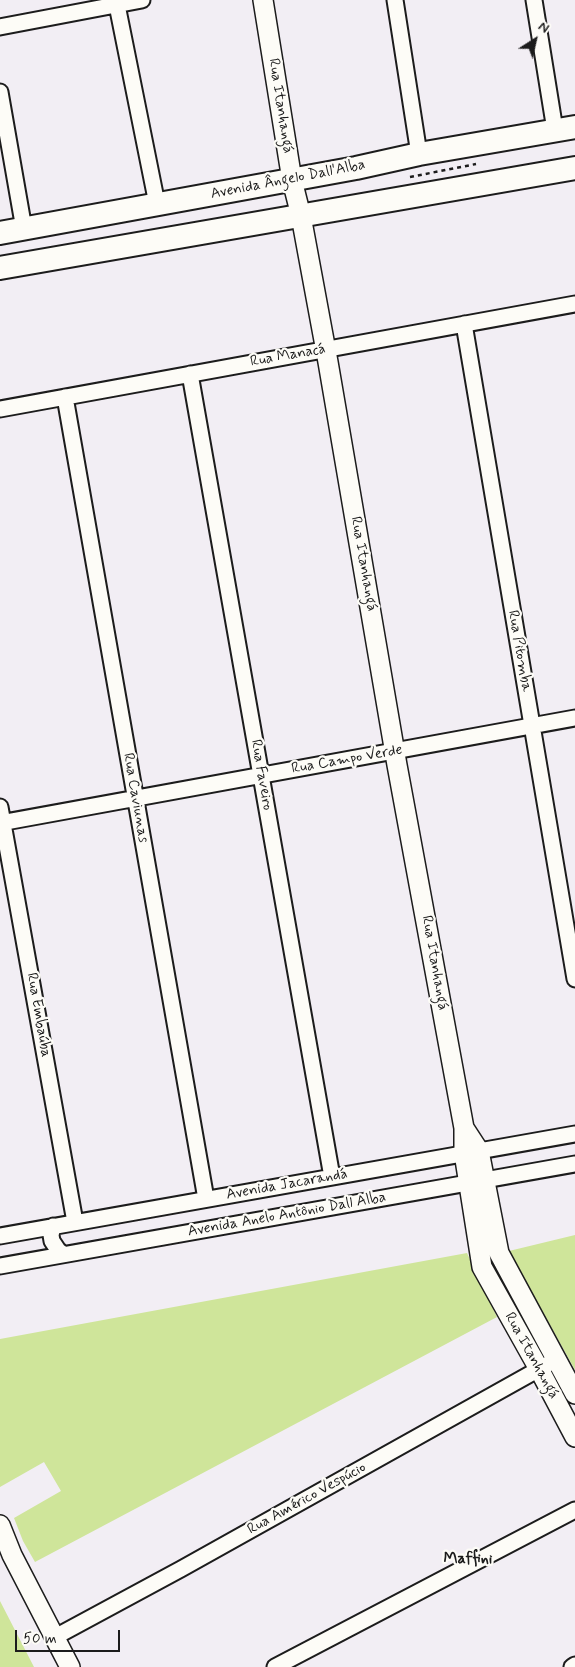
<!DOCTYPE html>
<html>
<head>
<meta charset="utf-8">
<style>
	body { margin:0 }
	#map { position:relative; width:575px; height:1667px; overflow:hidden; background:#f2eef4; font-family:Mynerve,sans-serif }
	canvas { display:block }
	.north { position:absolute; left:510px; top:15px; width:50px; height:50px; -webkit-text-stroke:4px #fdfcf7; paint-order:stroke; rotate:35deg; font-size:14px; font-weight:700; line-height:20px; text-align:center; color:#1c1c1c }
	.north::after { content:''; display:block; margin:auto; width:18px; height:22px; background:#1c1c1c; clip-path:polygon(50% 0,100% 100%,50% 72%,0 100%) }
	.scale { position:absolute; left:15px; top:1630px; width:105px; height:22px; box-sizing:border-box; border:2px solid #1c1c1c; border-top:0; padding-left:6px; font-size:15px; line-height:18px; white-space:nowrap; color:#1c1c1c; -webkit-text-stroke:4px #fdfcf7; paint-order:stroke }
</style>
</head>
<body>
<div id="map">
<canvas width="575" height="1667"></canvas>
<div class="north">N</div>
<div class="scale">50 m</div>
</div>
<script>
const ctx = document.querySelector('canvas').getContext('2d');
ctx.lineJoin = 'round';
function fill(path, color) {
  ctx.fillStyle = color;
  ctx.fill(path, 'evenodd');
}
function toPath(rows) {
  const path = new Path2D();
  for (const r of rows) {
    path.moveTo(r[0], r[1]);
    for (let i = 2; i < r.length; i += 2) path.lineTo(r[i], r[i + 1]);
  }
  return path;
}
function stroke(path, color, width, dash) {
  ctx.strokeStyle = color;
  ctx.lineWidth = width;
  ctx.lineCap = dash ? 'butt' : 'round';
  ctx.setLineDash(dash || []);
  ctx.stroke(path);
}
function drawText(font, color, halo, rows, align = 'center') {
  ctx.font = font + ' Mynerve,sans-serif';
  ctx.lineWidth = 4.5;
  ctx.setLineDash([]);
  ctx.textBaseline = 'middle';
  ctx.strokeStyle = halo;
  ctx.fillStyle = color;
  for (const [text, x, y, turn = 0] of rows) {
    ctx.save();
    ctx.translate(x, y);
    ctx.rotate((+turn || 0) * Math.PI / 180);
    ctx.textAlign = isNaN(turn) ? turn : align;
    if (halo) ctx.strokeText(text, 0, 0);
    ctx.fillText(text, 0, 0);
    ctx.restore();
  }
}
const green = toPath([
	[575,1235,575,1370,509,1251],
	[467,1253,497,1317,35,1562,23,1541,14,1518,61,1491,44,1462,0,1487,0,1339],
	[0,1601,34,1667,0,1667]
]);
const path = toPath([
	[410,177,476,164]
]);
const minor = toPath([
	[395,0,419,154],
	[534,0,555,130],
	[117,5,157,204],
	[0,27,142,0],
	[0,92,24,229],
	[464,324,575,979],
	[190,374,332,1177],
	[65,397,206,1199],
	[0,409,575,304],
	[0,807,75,1222],
	[0,823,575,718],
	[53,1226,51,1235,52,1241,58,1250,63,1254],
	[0,1236,575,1134],
	[0,1266,575,1164],
	[55,1637,181,1569,557,1359],
	[275,1667,575,1510],
	[572,1667,575,1665]
]);
const tertiary = toPath([
	[263,0,292,180,301,216,328,362,397,765,464,1128,464,1153,482,1267,539,1369,575,1437],
	[464,1128,479,1151,499,1253,575,1394],
	[0,1525,12,1555,70,1667]
]);
const secondary = toPath([
	[0,233,356,168,419,154,575,127],
	[0,268,575,168]
]);
const streetNames = [
	["Rua Itanhangá",280,106,81],
	["Avenida Ângelo Dall'Alba",288,180,-11],
	["Rua Manacá",288,356,-10],
	["Rua Itanhangá",363,564,80],
	["Rua Pitomba",519,651,80],
	["Rua Campo Verde",347,760,-10],
	["Rua Faveiro",261,775,80],
	["Rua Caviunas",135,798,80],
	["Rua Itanhangá",434,963,80],
	["Rua Embaúba",38,1015,80],
	["Avenida Jacarandá",287,1185,-10],
	["Avenida Anelo Antônio Dall Alba",287,1215,-10],
	["Rua Itanhangá",531,1356,61],
	["Rua Américo Vespúcio",307,1499,-29]
];
const neighbourhoodNames = [
	["Maffini",468,1560]
];
fill(green, '#cfe59a');
stroke(minor, '#1c1c1c', 19);
stroke(tertiary, '#1c1c1c', 22);
stroke(secondary, '#1c1c1c', 26);
stroke(path, '#1c1c1c', 2.5, [4, 4]);
stroke(minor, '#fdfcf7', 15);
stroke(tertiary, '#fdfcf7', 19);
stroke(secondary, '#fdfcf7', 22);
drawText('15px', '#1c1c1c', '#fdfcf7', streetNames);
drawText('bold 16px', '#1c1c1c', '#fdfcf7', neighbourhoodNames);
</script>
</body>
</html>
